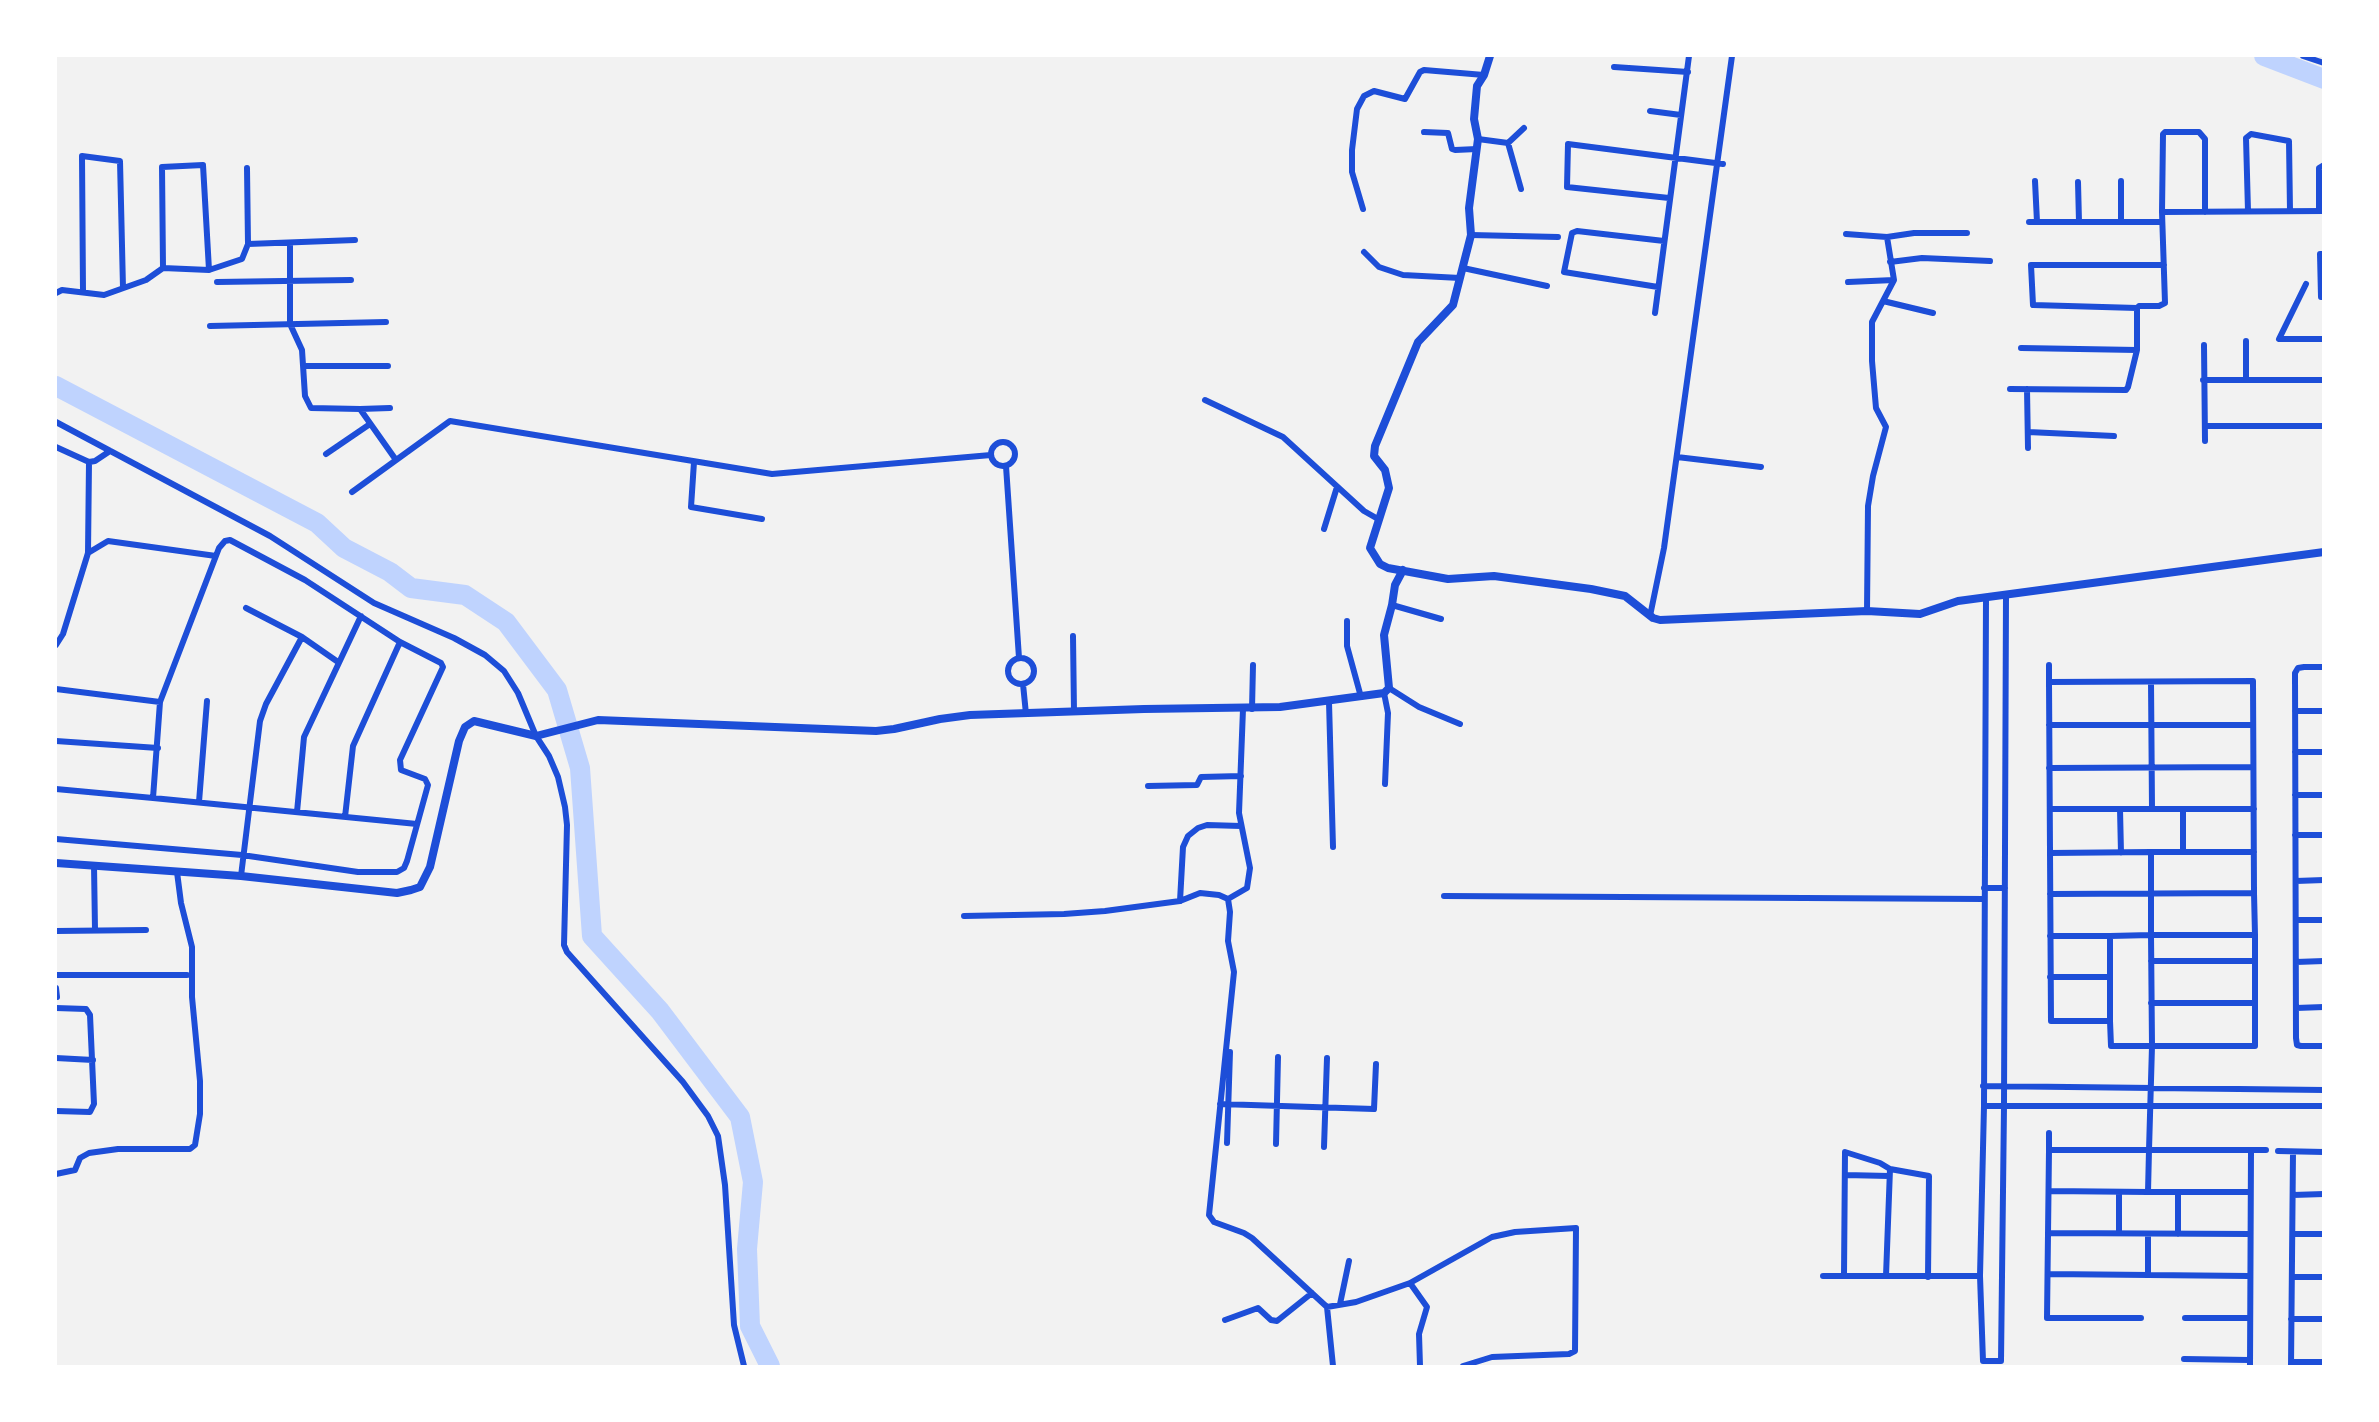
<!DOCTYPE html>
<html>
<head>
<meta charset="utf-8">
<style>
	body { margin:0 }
	#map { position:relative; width:2379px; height:1422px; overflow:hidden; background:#f2f2f2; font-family:Lora,serif }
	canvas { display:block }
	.frame { position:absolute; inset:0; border:57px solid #fff; pointer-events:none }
</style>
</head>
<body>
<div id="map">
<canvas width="2379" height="1422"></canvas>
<div class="frame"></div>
</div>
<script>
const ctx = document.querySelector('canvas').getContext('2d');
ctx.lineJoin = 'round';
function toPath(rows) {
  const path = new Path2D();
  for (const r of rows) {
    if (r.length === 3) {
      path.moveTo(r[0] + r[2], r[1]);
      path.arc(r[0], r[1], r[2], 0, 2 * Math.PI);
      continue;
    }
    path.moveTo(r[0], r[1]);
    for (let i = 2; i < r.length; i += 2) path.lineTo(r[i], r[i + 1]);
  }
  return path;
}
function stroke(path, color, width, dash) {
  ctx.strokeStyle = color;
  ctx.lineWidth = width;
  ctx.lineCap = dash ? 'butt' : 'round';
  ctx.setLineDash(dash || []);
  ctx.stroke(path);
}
const river = toPath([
	[2264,56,2324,79],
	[56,386,317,523,344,548,390,572,411,588,465,595,506,622,557,690,580,768,592,936,660,1011,740,1117,753,1182,747,1249,750,1326,770,1366]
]);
const minor = toPath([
	[2303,56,2324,63],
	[1614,67,1688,72],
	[1650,111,1681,115],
	[1424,132,1448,133,1452,149,1455,150,1477,149],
	[1478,139,1508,143,1521,189],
	[1508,143,1524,128],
	[247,168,248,244],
	[2035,181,2037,222],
	[2121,181,2121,222],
	[2078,182,2079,222],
	[1669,198,1567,187,1568,144,1723,164],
	[1363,209,1352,172,1352,150,1357,109,1364,96,1374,91,1405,99,1420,72,1424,70,1484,75],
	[2248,211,2246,138,2251,134,2289,141,2290,211],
	[2319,211,2319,168,2324,165],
	[2162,212,2324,211],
	[2029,222,2162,222],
	[1846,234,1887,237],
	[1471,235,1558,237],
	[290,243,290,324,302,350,305,396,311,408,360,409,396,460],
	[1364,252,1379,267,1403,275,1460,278],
	[2324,254,2320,254,2321,297,2324,297],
	[1890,262,1922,258,1990,261],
	[163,268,162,167,203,165,209,270],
	[1463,268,1547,286],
	[217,282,351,280],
	[1848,282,1894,280],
	[2306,284,2279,339,2324,339],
	[1658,287,1564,272,1572,233,1577,231,1664,241],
	[83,292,82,156,120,161,123,288],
	[56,293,62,290,104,295,146,280,163,268,209,270,242,259,248,244,355,240],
	[1883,301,1933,313],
	[2137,308,2033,305,2031,265,2164,265],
	[1655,313,1689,56],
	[210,326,386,322],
	[2204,345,2205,441],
	[2021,348,2137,350],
	[303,366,388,366],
	[2203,380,2324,380],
	[2246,380,2246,341],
	[2010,389,2126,390,2128,387,2137,350,2137,308,2139,306,2159,306,2165,303,2162,212,2163,134,2165,132,2199,132,2205,139,2205,212],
	[2027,389,2028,448],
	[1205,400,1283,437,1364,511,1378,519],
	[360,409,390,408],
	[56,422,270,536,374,603,454,638,485,655,504,671,518,693,536,736,549,756,558,777,565,807,567,825,564,945,567,952,683,1082,708,1116,718,1136,725,1185,734,1325,744,1366],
	[2205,426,2324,426],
	[2028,432,2114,436],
	[1003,454,12],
	[56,447,89,462,95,461,110,451],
	[326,454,370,424],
	[1677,457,1761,467],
	[694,462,691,507,762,519],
	[1006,466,1019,658],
	[352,492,450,421,772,474,991,455],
	[1324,529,1337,487],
	[88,553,108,541,216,556],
	[1986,597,1984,1106,1980,1276,1983,1361,2001,1361,2004,1106,2006,594],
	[1392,605,1441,619],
	[1867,611,1868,506,1873,476,1886,427,1876,408,1872,361,1872,322,1894,280,1887,237,1914,233,1967,233],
	[1650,616,1664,548,1732,56],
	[1347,621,1347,646,1361,697],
	[1073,636,1074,712],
	[302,637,338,662],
	[56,645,63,634,88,553,89,462],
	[1021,671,13],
	[2049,665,2049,682,2051,1021,2110,1021,2110,936,2050,936],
	[2324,667,2304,667,2298,668,2295,673,2296,1038,2297,1045,2301,1046,2324,1046],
	[2049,682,2253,681,2254,893,2050,894],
	[2151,682,2152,809],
	[1023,684,1026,714],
	[1389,688,1419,707,1460,724],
	[56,689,160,702,219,548,225,541,230,540,305,580,400,642,441,663,443,667,400,760,401,770,425,779,428,785,407,861,404,868,397,872,358,872,242,855,56,839],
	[1384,693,1388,713,1385,784],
	[1329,702,1333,847],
	[1243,709,1239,813,1250,868,1247,888,1228,899,1230,912,1228,941,1234,972,1209,1215,1214,1222,1244,1233,1252,1238,1327,1307,1333,1366],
	[1252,709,1253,665],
	[2295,711,2324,711],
	[2049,725,2253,725],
	[56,741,158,748],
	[2295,752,2324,752],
	[2049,768,2253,767],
	[1148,786,1197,785,1201,777,1241,776],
	[56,789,153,798,160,702],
	[2295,795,2324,795],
	[153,798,417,824],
	[199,802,207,701],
	[2050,809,2254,809],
	[2120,809,2121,853],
	[2183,809,2183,852,2254,852],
	[297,812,304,737,361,616],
	[345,817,353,746,400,642],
	[2295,835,2324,835],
	[2151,852,2183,852],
	[2050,853,2151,852,2151,935,2152,1046,2255,1046,2255,935,2151,935,2110,936],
	[94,865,95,930],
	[241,876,260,721,266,704,302,637,246,608],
	[2296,881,2324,880],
	[1984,888,2005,888],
	[2254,893,2255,935],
	[1444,896,1984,899],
	[1180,901,1183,847,1188,836,1198,828,1207,825,1241,826],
	[964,916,1064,914,1105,911,1180,901,1200,893,1219,895,1228,899],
	[2296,920,2324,920],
	[56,931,146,930],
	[2151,961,2255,961],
	[2296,962,2324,961],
	[56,975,187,975],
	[2050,977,2110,977],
	[56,988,57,997],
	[2151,1003,2255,1003],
	[56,1008,86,1009,90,1015,94,1104,90,1112,56,1111],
	[2296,1008,2324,1007],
	[2110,1021,2111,1046,2152,1046,2149,1150,2266,1150],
	[56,1058,93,1060],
	[1983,1086,2324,1090],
	[1220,1104,1374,1109,1376,1064],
	[1984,1106,2324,1106],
	[2049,1133,2049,1150,2149,1150,2148,1192,2250,1192],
	[1227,1143,1230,1052],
	[1276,1144,1278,1057],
	[1324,1147,1327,1058],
	[2049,1150,2047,1318,2141,1318],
	[2278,1151,2324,1152],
	[1890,1169,1929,1176,1928,1277],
	[56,1174,75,1170,80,1158,89,1153,118,1149,190,1149,195,1145,200,1114,200,1081,192,997,192,947,181,903,177,872],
	[1845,1175,1889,1176],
	[2049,1191,2148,1192],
	[2178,1192,2178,1234],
	[2293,1195,2324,1194],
	[2048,1233,2250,1234],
	[2119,1233,2119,1192],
	[2293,1234,2324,1234],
	[2048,1274,2249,1276],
	[1844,1275,1845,1152,1880,1163,1890,1169,1886,1276],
	[2148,1275,2148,1234],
	[1823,1276,1980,1276],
	[2292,1277,2324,1277],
	[1410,1283,1427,1307,1419,1334,1420,1366],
	[1340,1304,1349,1261],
	[1327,1307,1356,1302,1410,1283,1492,1237,1515,1232,1576,1228,1575,1351,1569,1354,1492,1357,1463,1366],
	[2185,1318,2249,1318],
	[2291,1319,2324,1319],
	[1225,1320,1258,1308,1271,1320,1277,1321,1312,1293],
	[2184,1359,2249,1360],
	[2291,1362,2324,1362],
	[2250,1366,2251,1150],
	[2291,1366,2293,1152]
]);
const tertiary = toPath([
	[1490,56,1484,75,1477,86,1474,119,1478,139,1469,208,1471,235,1453,305,1418,342,1375,446,1374,456,1385,470,1389,488,1370,548,1380,564,1388,568,1448,579,1494,576,1591,589,1625,596,1653,618,1660,620,1867,611,1920,614,1958,601,2324,552],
	[56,863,241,876,397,893,411,890,420,887,430,867,459,741,465,727,474,721,536,736,598,720,876,731,894,729,940,719,970,715,1144,709,1280,707,1384,693,1389,688,1384,635,1392,605,1395,585,1403,570]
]);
stroke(river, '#bfd3fe', 20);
stroke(minor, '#1d4ed8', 6);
stroke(tertiary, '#1d4ed8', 8);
</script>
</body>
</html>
